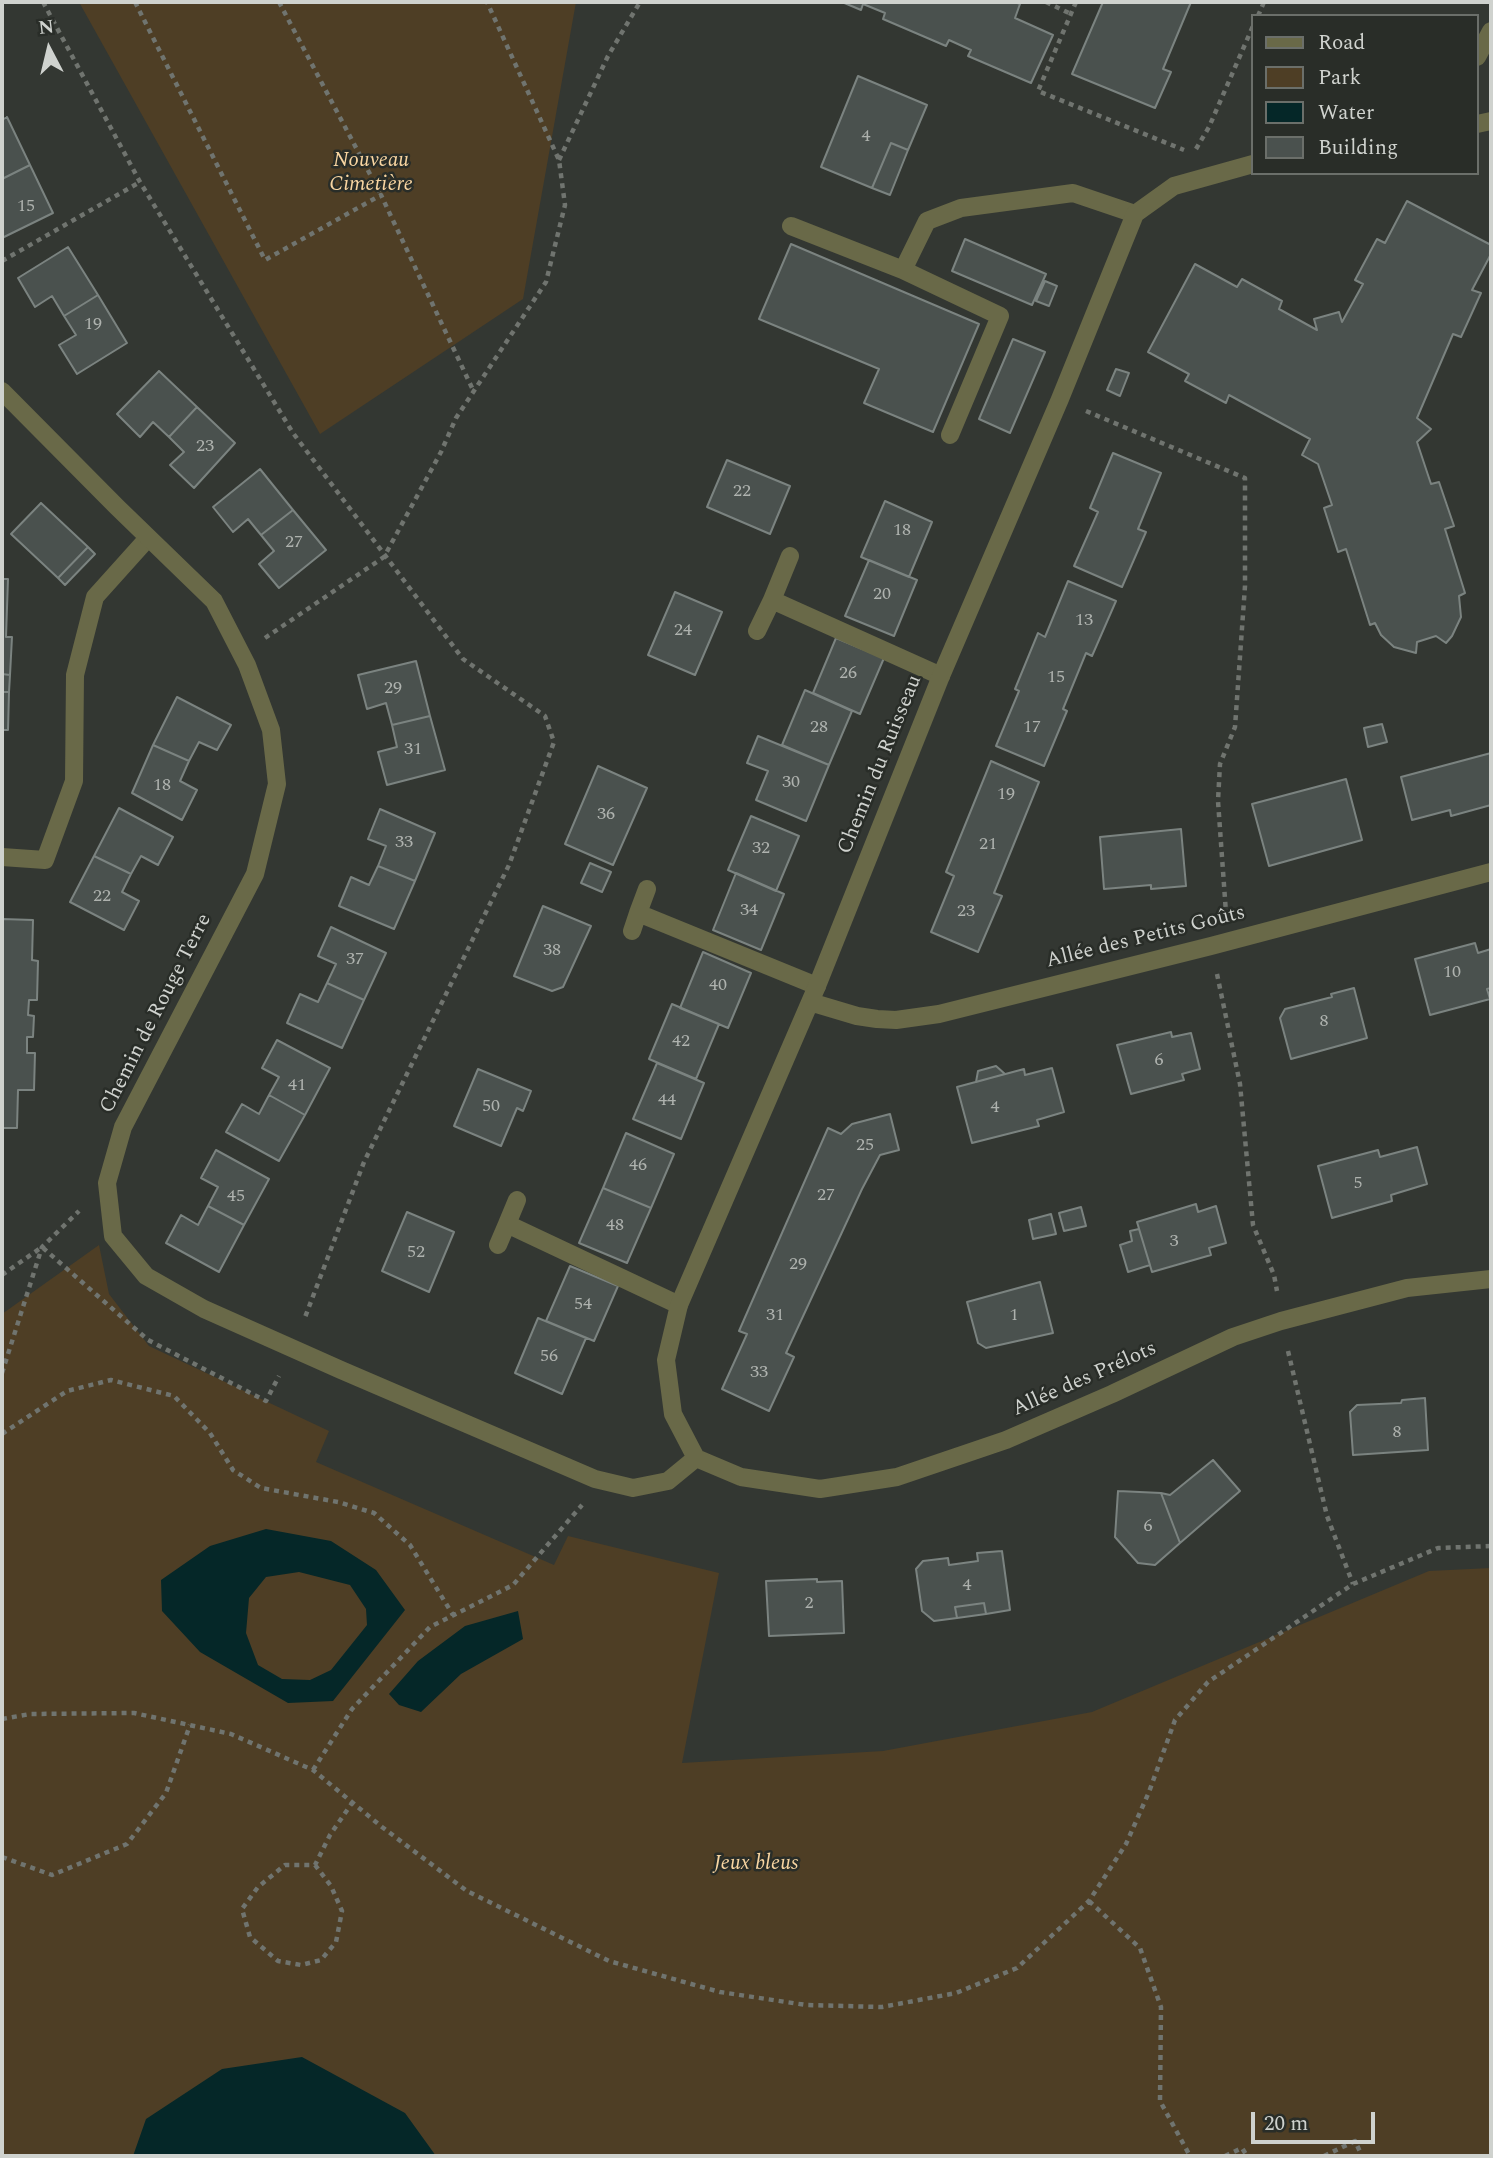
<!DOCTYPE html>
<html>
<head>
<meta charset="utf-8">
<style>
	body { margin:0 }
	#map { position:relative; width:1493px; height:2158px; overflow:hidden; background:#333732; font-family:Spectral,serif }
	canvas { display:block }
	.frame { position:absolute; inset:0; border:4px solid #cfd2ce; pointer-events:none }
	.legend { position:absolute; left:1251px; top:14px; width:228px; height:161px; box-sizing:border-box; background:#292d28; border:2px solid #6b6f6a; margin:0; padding:9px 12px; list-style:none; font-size:21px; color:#cfd2ce }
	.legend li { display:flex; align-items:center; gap:14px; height:35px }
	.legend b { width:35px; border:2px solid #6b6f6a }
	.north { position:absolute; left:14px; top:14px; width:70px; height:70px; -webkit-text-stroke:5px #292d28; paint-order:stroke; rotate:353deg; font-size:19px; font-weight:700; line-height:28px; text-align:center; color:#cfd2ce }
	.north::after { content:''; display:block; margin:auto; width:24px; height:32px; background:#cfd2ce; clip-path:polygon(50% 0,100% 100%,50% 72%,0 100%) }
	.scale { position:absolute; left:1251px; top:2112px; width:124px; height:32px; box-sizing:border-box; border:4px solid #cfd2ce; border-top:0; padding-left:9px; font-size:21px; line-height:24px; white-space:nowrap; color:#cfd2ce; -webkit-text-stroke:5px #292d28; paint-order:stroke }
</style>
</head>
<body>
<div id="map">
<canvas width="1493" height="2158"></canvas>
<div class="frame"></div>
<ul class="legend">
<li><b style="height:9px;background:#696948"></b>Road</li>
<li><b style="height:19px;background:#4e3e25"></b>Park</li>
<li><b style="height:19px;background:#052728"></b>Water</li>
<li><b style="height:19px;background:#4a514e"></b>Building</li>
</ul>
<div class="north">N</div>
<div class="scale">20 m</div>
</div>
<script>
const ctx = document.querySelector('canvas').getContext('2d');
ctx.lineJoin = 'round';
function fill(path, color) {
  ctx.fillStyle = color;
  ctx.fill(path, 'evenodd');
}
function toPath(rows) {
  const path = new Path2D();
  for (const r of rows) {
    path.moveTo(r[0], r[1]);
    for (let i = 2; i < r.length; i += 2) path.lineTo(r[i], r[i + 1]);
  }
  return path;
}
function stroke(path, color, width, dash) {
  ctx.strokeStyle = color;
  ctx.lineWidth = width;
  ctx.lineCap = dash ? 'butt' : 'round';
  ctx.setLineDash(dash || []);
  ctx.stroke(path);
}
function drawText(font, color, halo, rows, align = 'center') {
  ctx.font = font + ' Spectral,serif';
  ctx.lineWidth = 5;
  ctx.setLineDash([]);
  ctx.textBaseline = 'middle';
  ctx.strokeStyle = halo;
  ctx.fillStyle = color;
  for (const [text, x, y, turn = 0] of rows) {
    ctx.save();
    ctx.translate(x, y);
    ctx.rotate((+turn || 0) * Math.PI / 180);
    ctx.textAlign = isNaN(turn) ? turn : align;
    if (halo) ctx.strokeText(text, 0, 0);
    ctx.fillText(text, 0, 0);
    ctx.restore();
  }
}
const green = toPath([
	[79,2,576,2,523,299,320,434],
	[99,1245,109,1294,149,1346,329,1431,316,1462,554,1565,568,1536,719,1573,682,1763,883,1751,1092,1712,1429,1571,1491,1568,1491,2156,2,2156,2,1314]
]);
const water = toPath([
	[266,1529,331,1541,376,1570,405,1610,333,1701,288,1703,200,1652,162,1611,161,1580,210,1546],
	[299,1572,350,1585,366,1609,367,1625,331,1670,310,1680,282,1679,258,1665,246,1633,249,1598,266,1577],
	[518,1611,523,1639,461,1674,421,1712,399,1705,389,1694,418,1661,465,1626],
	[302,2057,405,2113,436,2156,133,2156,146,2119,222,2069]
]);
const building = toPath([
	[842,2,1015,2,1020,4,1015,18,1053,35,1031,83,968,56,971,50,949,40,946,46,883,19,885,13,863,4,861,10,842,2],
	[1103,2,1191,2,1163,69,1171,72,1155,108,1072,74,1103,2],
	[858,76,927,105,908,150,891,143,872,188,821,167,858,76],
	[7,117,30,165,2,179,2,120,7,117],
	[891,143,908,150,890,195,872,188,891,143],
	[30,165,53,213,2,238,2,179,30,165],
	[1407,201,1491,245,1491,254,1472,290,1481,293,1461,337,1453,334,1417,418,1431,429,1417,442,1431,484,1439,482,1454,526,1445,529,1465,593,1459,596,1461,617,1452,636,1446,643,1436,636,1417,642,1416,653,1394,647,1381,635,1375,623,1370,625,1346,549,1338,552,1324,508,1332,505,1318,464,1302,455,1310,439,1229,395,1226,403,1185,381,1189,374,1148,352,1195,264,1237,287,1242,279,1282,301,1279,309,1317,330,1314,319,1339,312,1342,322,1363,284,1355,280,1377,239,1385,243,1407,201],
	[965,239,1046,274,1032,305,952,271,965,239],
	[791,244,979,324,933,432,864,403,879,369,759,319,791,244],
	[68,247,98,295,64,316,52,296,35,307,18,278,68,247],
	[1045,281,1057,286,1049,306,1036,301,1045,281],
	[98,295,127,343,77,374,59,345,76,335,64,316,98,295],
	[1013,339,1045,352,1010,433,979,419,1013,339],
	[1116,369,1129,373,1120,396,1107,390,1116,369],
	[159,371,197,407,169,437,153,422,140,437,117,414,159,371],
	[197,407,235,443,194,488,170,465,184,452,169,437,197,407],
	[1113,453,1161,473,1138,529,1146,532,1122,587,1074,566,1098,512,1090,508,1113,453],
	[727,460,790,486,770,534,707,507,727,460],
	[260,469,293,510,261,535,248,519,233,532,213,507,260,469],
	[885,501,932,522,909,577,861,557,885,501],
	[41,503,88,547,58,578,11,534,41,503],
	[293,510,326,550,279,588,259,564,274,551,261,535,293,510],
	[88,547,95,554,65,585,58,578,88,547],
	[869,560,917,580,894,636,845,616,869,560],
	[2,579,8,579,6,637,12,637,10,675,2,674,2,680,2,579],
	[1068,581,1116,601,1092,656,1086,653,1063,709,1067,711,1044,766,996,746,1019,691,1015,689,1038,633,1045,637,1068,581],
	[675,592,722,612,695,675,648,655,675,592],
	[836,638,884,658,860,714,813,693,836,638],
	[416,661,430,716,392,725,386,703,367,709,358,675,416,661],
	[2,674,10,675,9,692,2,692,2,674],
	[805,690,852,711,829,765,782,745,805,690],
	[2,692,9,692,8,730,2,730,2,739,2,692],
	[177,697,231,725,217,750,199,742,189,761,153,745,177,697],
	[430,716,445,770,387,785,378,752,397,747,392,725,430,716],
	[1382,724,1387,742,1368,747,1364,728,1382,724],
	[758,736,829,765,806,821,756,800,768,771,747,763,758,736],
	[153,745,189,761,180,781,197,790,182,820,132,793,153,745],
	[1491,753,1491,805,1451,816,1450,810,1412,820,1401,777,1491,753],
	[991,761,1039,782,994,893,1002,896,978,952,931,932,954,876,946,872,991,761],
	[598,766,647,788,613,865,565,844,598,766],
	[1346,779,1362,840,1269,866,1252,804,1346,779],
	[119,808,173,837,158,865,141,856,131,874,94,856,119,808],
	[380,809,435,833,415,881,378,866,386,846,368,839,380,809],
	[751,816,799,836,776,891,728,870,751,816],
	[1181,829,1186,886,1151,889,1151,885,1104,889,1100,837,1181,829],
	[94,856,131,874,122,892,139,901,124,930,70,902,94,856],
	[590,863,611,872,602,892,581,883,590,863],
	[378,866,415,881,394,929,339,906,351,877,369,885,378,866],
	[736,873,784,894,761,950,713,930,736,873],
	[543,906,591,926,563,987,552,991,514,976,543,906],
	[2,919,33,920,32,960,38,961,37,1000,29,1000,28,1015,34,1016,33,1037,27,1037,27,1053,35,1053,34,1090,18,1090,17,1128,2,1128,2,919],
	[331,927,386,953,364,1000,327,983,336,964,318,956,331,927],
	[1475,943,1478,953,1491,949,1491,988,1487,989,1490,999,1430,1015,1415,959,1475,943],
	[703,952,751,973,728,1028,680,1008,703,952],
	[327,983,364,1000,342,1048,287,1023,300,994,318,1002,327,983],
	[1354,988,1367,1038,1291,1059,1280,1018,1285,1009,1332,997,1331,994,1354,988],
	[672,1004,719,1024,696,1079,649,1059,672,1004],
	[1171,1032,1172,1037,1191,1033,1200,1069,1182,1074,1184,1080,1131,1094,1117,1045,1171,1032],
	[277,1040,330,1068,305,1115,269,1095,279,1077,262,1068,277,1040],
	[657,1063,704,1083,681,1139,633,1119,657,1063],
	[996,1066,1005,1074,976,1082,978,1071,996,1066],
	[1052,1068,1064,1112,1037,1120,1039,1126,972,1143,957,1087,1024,1069,1025,1075,1052,1068],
	[478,1069,531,1091,523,1111,517,1108,501,1146,454,1126,478,1069],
	[269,1095,305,1115,279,1161,226,1132,242,1104,259,1114,269,1095],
	[890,1114,899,1150,880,1155,862,1189,786,1353,794,1357,769,1411,722,1389,747,1334,739,1331,828,1128,841,1134,852,1124,890,1114],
	[626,1133,674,1154,651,1208,603,1188,626,1133],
	[1417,1147,1427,1184,1391,1195,1392,1201,1332,1218,1318,1166,1378,1150,1380,1157,1417,1147],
	[216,1150,269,1179,244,1225,208,1206,218,1187,201,1178,216,1150],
	[603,1188,651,1208,627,1263,579,1243,603,1188],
	[1196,1204,1198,1212,1216,1206,1226,1243,1209,1248,1211,1255,1152,1272,1137,1222,1196,1204],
	[208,1206,244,1225,219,1272,166,1243,181,1215,198,1225,208,1206],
	[1081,1207,1086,1226,1064,1231,1059,1213,1081,1207],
	[407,1212,454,1232,429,1292,382,1271,407,1212],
	[1051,1214,1056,1234,1033,1239,1029,1220,1051,1214],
	[1139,1229,1150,1265,1128,1272,1120,1245,1132,1241,1130,1231,1139,1229],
	[570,1266,618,1286,594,1341,546,1321,570,1266],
	[1040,1282,1053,1333,986,1348,978,1343,967,1302,1040,1282],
	[538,1318,586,1338,562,1394,515,1373,538,1318],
	[1425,1398,1428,1450,1353,1455,1350,1412,1357,1405,1401,1403,1402,1400,1425,1398],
	[1213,1460,1240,1491,1180,1543,1161,1493,1170,1495,1213,1460],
	[1118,1491,1161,1493,1180,1543,1155,1565,1138,1563,1115,1537,1118,1491],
	[1002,1551,1010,1610,986,1614,984,1603,955,1607,957,1618,934,1621,922,1611,916,1569,923,1561,948,1558,949,1565,978,1561,977,1553,1002,1551],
	[817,1579,817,1582,842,1581,844,1633,769,1636,766,1581,817,1579],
	[984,1603,986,1614,957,1618,955,1607,984,1603]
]);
const path = toPath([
	[43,2,140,182,293,433,463,659,545,716,554,742,509,865,364,1162,304,1320],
	[135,2,265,260,381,195,474,392],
	[279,2,381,195],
	[1046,2,1071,14],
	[1076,2,1038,91,1184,150],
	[1258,16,1264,2],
	[1196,149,1209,127,1253,26],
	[559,160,608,56,640,2],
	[2,261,140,182],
	[1086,411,1245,478,1245,586,1235,727,1220,764,1218,801,1226,913],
	[265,638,384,557,441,452,456,418,546,282,565,205,559,160,487,2],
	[1217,974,1240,1084,1253,1225,1274,1275,1277,1291],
	[2,1275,42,1247,148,1340,266,1401,279,1376],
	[1288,1351,1327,1516,1353,1584],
	[2,1373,42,1247,79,1211],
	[2,1434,67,1391,111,1380,174,1396,210,1433,233,1470,261,1488,338,1502,374,1513,410,1545,453,1615],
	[2,1719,30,1714,134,1713,231,1734,313,1770,382,1827,467,1891,609,1961,720,1992,806,2005,882,2007,956,1993,1017,1968,1089,1901,1126,1844,1149,1792,1175,1720,1208,1682,1353,1584,1438,1548,1491,1546],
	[313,1770,352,1709,430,1627,513,1585,582,1505],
	[2,1857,52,1875,127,1844,166,1793,190,1725],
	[315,1865,331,1886,342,1911,336,1942,321,1960,301,1965,278,1961,250,1937,242,1909,258,1887,285,1865,315,1865,330,1835,352,1803],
	[1089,1901,1140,1948,1161,2007,1160,2101,1190,2156],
	[1225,2156,1242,2148,1247,2156],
	[1324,2156,1355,2141,1362,2156]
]);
const lane = toPath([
	[791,226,903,270],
	[950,435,1000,316,903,270,927,221,961,208,1073,193,1135,214],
	[790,556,772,600,941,676],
	[757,631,772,600],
	[2,857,45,860,74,781,75,675,95,597,148,538],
	[647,889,638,913,817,986],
	[632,931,638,913],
	[517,1200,507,1224,679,1305],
	[498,1245,507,1224]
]);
const street = toPath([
	[1477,57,1491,31],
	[1477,124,1491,121],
	[2,391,117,507,214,601,247,665,271,730,277,784,255,874,123,1127,107,1183,113,1236,146,1276,204,1309,341,1370,595,1479,633,1488,668,1481,696,1458],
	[810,1002,857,1016,877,1019,896,1020,939,1014,1211,946,1491,872],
	[696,1458,673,1414,666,1360,679,1305,817,986,941,676,1060,399,1135,214,1174,186,1253,164],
	[696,1458,741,1477,820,1489,897,1477,1006,1440,1112,1394,1233,1337,1281,1321,1407,1288,1491,1279]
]);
const numberNames = [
	["4",866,137],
	["15",26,207],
	["19",93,325],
	["23",205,447],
	["22",742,492],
	["18",902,531],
	["27",294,543],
	["20",882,595],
	["13",1084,621],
	["24",683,631],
	["26",848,674],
	["15",1056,678],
	["29",393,689],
	["28",819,728],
	["17",1032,728],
	["31",413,750],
	["30",791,783],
	["18",162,786],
	["19",1006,795],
	["36",606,815],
	["33",404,843],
	["21",988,845],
	["32",761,849],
	["22",102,897],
	["34",749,911],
	["23",966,912],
	["38",552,951],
	["37",355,960],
	["10",1452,973],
	["40",718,986],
	["8",1324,1022],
	["42",681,1042],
	["6",1159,1061],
	["41",297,1086],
	["44",667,1101],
	["50",491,1107],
	["4",995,1108],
	["25",865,1146],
	["46",638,1166],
	["5",1358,1184],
	["27",826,1196],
	["45",236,1197],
	["48",615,1226],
	["3",1174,1242],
	["52",416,1253],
	["29",798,1265],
	["54",583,1305],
	["31",775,1316],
	["1",1014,1316],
	["56",549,1357],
	["33",759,1373],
	["8",1397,1433],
	["6",1148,1527],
	["4",967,1586],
	["2",809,1604]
];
const parkNames = [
	["Nouveau",371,162],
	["Cimetière",371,186],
	["Jeux bleus",756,1865]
];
const streetNames = [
	["Chemin du Ruisseau",881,765,-68],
	["Allée des Petits Goûts",1146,938,-14],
	["Chemin de Rouge Terre",157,1014,-63],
	["Allée des Prélots",1085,1380,-24]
];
fill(green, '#4e3e25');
fill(water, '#052728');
fill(building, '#4a514e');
stroke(building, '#7b8380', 2);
stroke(path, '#70746f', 4.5, [5, 5]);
stroke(lane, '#696948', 18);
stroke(street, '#696948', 18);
drawText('18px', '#aeb2ae', null, numberNames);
drawText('italic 21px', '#f8d5a1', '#292d28', parkNames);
drawText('21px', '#cfd2ce', '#292d28', streetNames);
</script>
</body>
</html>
